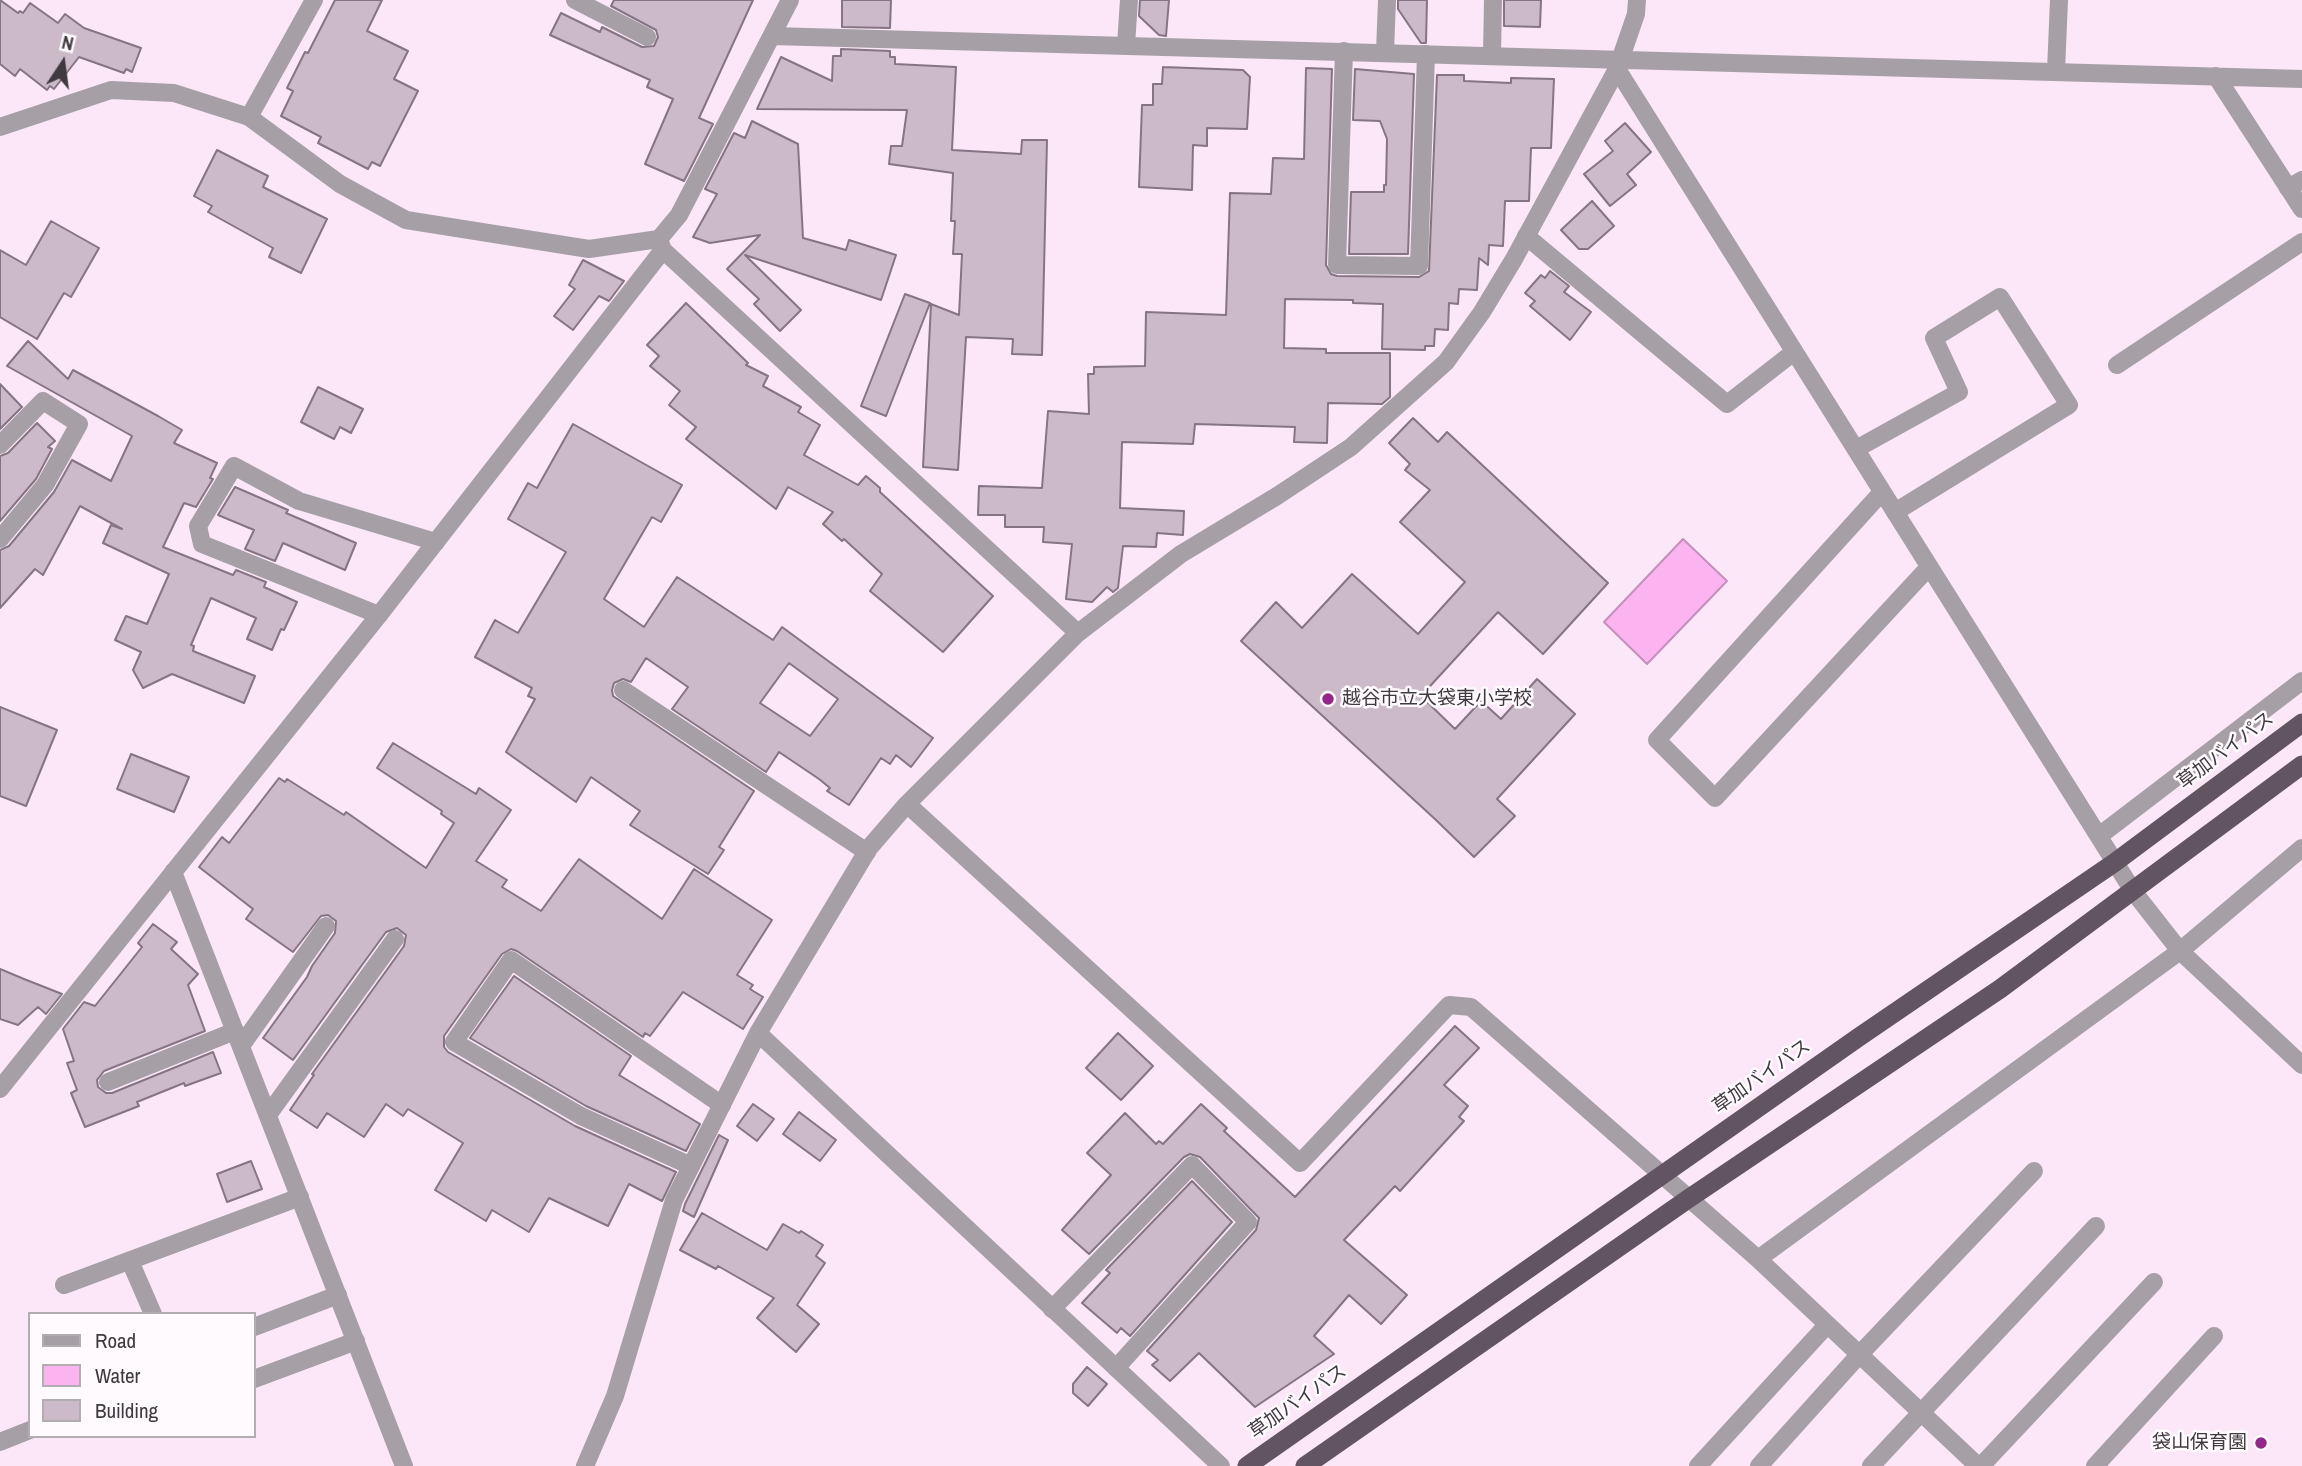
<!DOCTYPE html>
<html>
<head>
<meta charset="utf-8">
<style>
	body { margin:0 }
	#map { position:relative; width:2302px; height:1466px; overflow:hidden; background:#fbe7f7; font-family:"Archivo Narrow",sans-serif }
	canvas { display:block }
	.legend { position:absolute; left:28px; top:1312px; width:228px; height:126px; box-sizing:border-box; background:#fefafd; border:2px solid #b2adb1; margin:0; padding:9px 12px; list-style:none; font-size:21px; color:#413940 }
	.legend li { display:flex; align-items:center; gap:14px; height:35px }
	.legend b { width:35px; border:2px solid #b2adb1 }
	.north { position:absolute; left:28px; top:28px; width:70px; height:70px; -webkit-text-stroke:5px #fefafd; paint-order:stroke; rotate:13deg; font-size:19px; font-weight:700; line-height:28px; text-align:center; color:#413940 }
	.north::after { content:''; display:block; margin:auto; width:24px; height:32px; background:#413940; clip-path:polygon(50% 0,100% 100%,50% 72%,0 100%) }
</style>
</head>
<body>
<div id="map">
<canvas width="2302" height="1466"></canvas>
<ul class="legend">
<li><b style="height:9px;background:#a79fa6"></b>Road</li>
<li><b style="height:19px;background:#fcb4f1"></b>Water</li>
<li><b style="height:19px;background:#cdbac9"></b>Building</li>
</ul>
<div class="north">N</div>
</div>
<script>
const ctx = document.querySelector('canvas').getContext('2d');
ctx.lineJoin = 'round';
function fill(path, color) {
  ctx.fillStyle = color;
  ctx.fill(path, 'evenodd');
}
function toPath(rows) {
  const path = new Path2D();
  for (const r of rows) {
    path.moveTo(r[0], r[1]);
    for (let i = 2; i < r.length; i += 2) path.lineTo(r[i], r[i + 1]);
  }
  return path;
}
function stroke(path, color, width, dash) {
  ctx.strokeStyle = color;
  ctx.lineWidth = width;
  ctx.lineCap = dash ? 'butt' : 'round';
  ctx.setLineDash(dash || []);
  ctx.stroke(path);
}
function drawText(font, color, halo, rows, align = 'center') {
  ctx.font = font + ' "Archivo Narrow","Noto Sans JP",sans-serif';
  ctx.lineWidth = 5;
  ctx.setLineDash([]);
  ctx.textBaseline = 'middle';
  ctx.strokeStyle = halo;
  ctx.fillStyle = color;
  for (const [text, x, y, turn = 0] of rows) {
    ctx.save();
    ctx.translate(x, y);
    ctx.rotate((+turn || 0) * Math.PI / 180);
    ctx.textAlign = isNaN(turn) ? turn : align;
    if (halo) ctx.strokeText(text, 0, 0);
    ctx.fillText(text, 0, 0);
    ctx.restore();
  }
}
const water = toPath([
	[1683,539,1727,581,1647,664,1604,622,1683,539]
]);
const building = toPath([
	[0,0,18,13,20,11,23,13,30,3,58,23,65,14,84,28,141,48,132,72,126,69,124,73,79,57,54,89,50,86,47,90,20,69,15,76,0,64,0,0],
	[335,0,382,0,367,31,408,51,394,79,418,91,380,166,372,162,368,169,318,143,321,137,281,116,293,91,287,88,305,52,308,53,335,0],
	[614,0,753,0,699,118,713,124,684,181,645,164,673,99,647,87,650,80,550,35,561,13,600,32,602,27,642,47,654,46,658,37,656,30,611,6,614,0],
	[842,0,891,0,890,28,842,27,842,0],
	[1140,0,1169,0,1166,36,1159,35,1139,16,1140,0],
	[1398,0,1427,0,1426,43,1421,43,1398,9,1398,0],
	[1504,0,1541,0,1540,27,1504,26,1504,0],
	[841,49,890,51,890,57,895,57,895,64,956,67,952,150,1021,154,1022,140,1047,140,1042,355,1012,354,1013,339,966,337,958,470,923,467,931,304,959,315,962,254,953,254,955,221,951,221,953,173,889,164,891,146,902,146,907,110,757,109,781,57,832,81,833,56,841,56,841,49],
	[1163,67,1243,70,1250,77,1247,129,1207,128,1207,146,1193,145,1192,190,1139,187,1142,105,1153,105,1153,84,1162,84,1163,67],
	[1306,68,1332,69,1326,265,1331,274,1337,276,1419,277,1429,271,1437,75,1464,75,1464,81,1511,83,1511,78,1554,79,1551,148,1531,148,1529,201,1505,201,1503,246,1489,245,1488,265,1479,258,1477,290,1459,289,1458,304,1449,303,1448,330,1435,329,1434,346,1425,346,1425,350,1382,349,1383,304,1353,303,1353,300,1285,299,1284,348,1326,349,1326,353,1390,353,1390,397,1382,404,1328,403,1327,443,1294,442,1295,427,1195,424,1193,444,1122,442,1120,508,1184,511,1183,535,1157,533,1156,547,1123,546,1118,588,1113,592,1107,587,1092,602,1066,599,1072,544,1043,542,1044,527,1005,527,1005,515,978,515,979,486,1042,488,1048,411,1089,414,1088,374,1094,374,1094,367,1145,366,1146,312,1226,315,1230,193,1271,194,1273,158,1304,159,1306,68],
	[1355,69,1414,74,1408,254,1349,254,1351,192,1384,192,1384,185,1386,185,1387,139,1380,121,1353,120,1355,69],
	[752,121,798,144,803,238,846,250,849,240,896,255,881,300,745,255,801,310,780,331,754,304,759,299,727,269,760,235,710,243,693,237,717,194,705,189,734,133,745,138,752,121],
	[1625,123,1651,152,1627,174,1636,185,1610,206,1584,174,1613,151,1605,141,1625,123],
	[217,150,268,176,263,187,327,219,301,273,269,257,273,248,208,212,212,206,194,196,217,150],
	[1592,201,1614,226,1588,249,1579,249,1561,230,1592,201],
	[51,221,99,248,71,297,64,293,37,339,0,317,0,250,26,265,51,221],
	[583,260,624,281,609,301,599,296,573,330,554,316,575,289,569,285,583,260],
	[1550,271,1569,286,1564,292,1591,312,1570,340,1530,306,1535,301,1525,293,1541,275,1545,278,1550,271],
	[905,294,930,303,886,416,861,406,905,294],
	[686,303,748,363,746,365,768,376,763,386,801,407,798,412,820,425,804,455,858,485,866,476,880,488,880,492,993,596,943,652,870,591,882,574,844,539,842,541,823,524,833,512,788,487,776,509,686,439,696,427,669,405,680,391,650,366,659,356,647,345,686,303],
	[28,341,68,379,73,370,158,416,182,430,174,443,217,463,210,478,213,479,196,507,184,503,163,547,233,575,236,570,266,582,264,587,297,602,284,630,281,629,272,650,247,639,256,618,211,598,191,645,194,646,193,651,255,676,244,703,172,674,143,688,133,670,141,652,115,640,126,616,147,624,169,574,103,543,111,525,122,529,80,506,43,575,35,569,0,608,0,550,9,546,54,492,72,460,111,481,132,436,7,366,28,341],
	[0,384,22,407,0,429,0,384],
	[318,387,363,409,351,433,340,427,334,439,301,422,318,387],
	[1413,418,1438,442,1447,432,1608,583,1543,654,1498,612,1421,696,1455,729,1481,701,1501,719,1537,679,1575,714,1497,799,1515,816,1474,857,1436,820,1241,641,1276,602,1302,628,1352,574,1418,634,1465,582,1400,522,1430,490,1405,470,1410,464,1389,443,1413,418],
	[37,423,55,441,48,447,52,449,36,479,0,521,0,456,8,453,37,423],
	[573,424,682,485,661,522,652,517,604,599,644,627,677,577,773,640,782,627,933,738,911,767,896,755,890,764,881,758,849,805,827,791,830,788,819,779,779,752,766,772,672,709,688,687,646,658,631,682,623,679,614,683,612,690,613,696,754,791,719,847,724,850,708,874,630,825,640,811,591,777,576,802,506,752,535,699,528,696,532,688,475,657,495,620,518,633,566,552,508,519,528,483,537,488,573,424],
	[789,663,838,699,810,736,760,703,789,663],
	[235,487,288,510,286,513,356,543,345,570,283,543,275,561,245,549,254,530,218,515,235,487],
	[0,707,57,730,26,806,0,796,0,707],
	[393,743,476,794,479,788,511,810,476,861,507,880,502,887,541,911,579,859,662,919,694,869,772,920,737,975,753,985,750,989,763,997,743,1029,683,992,650,1036,645,1033,643,1037,517,951,511,949,502,954,444,1036,444,1047,448,1052,575,1126,676,1172,662,1201,629,1184,608,1226,549,1198,529,1232,492,1210,486,1221,435,1190,463,1143,408,1109,403,1116,386,1104,364,1137,327,1113,317,1128,290,1110,314,1075,312,1074,404,946,406,935,397,928,386,932,293,1060,263,1038,307,977,312,966,335,933,336,921,328,915,321,916,293,952,246,919,253,909,199,867,222,837,229,843,279,778,285,782,287,779,344,815,346,812,426,868,454,823,441,814,442,811,377,768,393,743],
	[131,754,189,777,174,812,117,789,131,754],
	[153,924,177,942,171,949,198,974,188,985,205,1031,104,1071,97,1080,98,1087,106,1093,112,1093,213,1052,221,1073,185,1086,184,1083,137,1102,139,1106,85,1127,71,1093,77,1090,67,1063,74,1061,63,1029,84,1002,95,1006,142,947,138,943,153,924],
	[0,969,24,979,62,994,46,1014,38,1007,18,1025,0,1019,0,969],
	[514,976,631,1056,619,1075,700,1124,686,1151,586,1106,470,1038,514,976],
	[1455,1026,1479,1048,1444,1085,1468,1106,1459,1117,1464,1121,1400,1191,1395,1186,1344,1240,1407,1295,1381,1324,1349,1295,1314,1336,1334,1354,1255,1407,1199,1353,1170,1381,1152,1365,1158,1360,1147,1351,1256,1230,1259,1218,1200,1157,1190,1154,1184,1157,1089,1254,1062,1230,1111,1175,1087,1153,1125,1113,1156,1144,1159,1141,1163,1144,1201,1104,1227,1128,1224,1131,1295,1197,1455,1026],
	[1118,1033,1153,1066,1121,1100,1086,1068,1118,1033],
	[753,1104,774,1119,757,1141,737,1126,753,1104],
	[799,1112,836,1140,820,1161,783,1134,799,1112],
	[719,1135,728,1140,694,1217,683,1211,685,1204,719,1135],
	[251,1161,262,1189,227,1202,217,1174,251,1161],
	[1192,1181,1232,1222,1130,1336,1121,1328,1117,1333,1082,1303,1110,1273,1106,1270,1192,1181],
	[702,1213,767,1250,783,1224,799,1233,801,1231,823,1245,816,1256,825,1263,797,1305,819,1324,796,1352,757,1318,774,1298,718,1266,716,1269,680,1250,702,1213],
	[1087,1367,1107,1384,1088,1406,1073,1393,1073,1384,1087,1367]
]);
const service = toPath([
	[575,0,647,37],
	[1126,45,1129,0],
	[1344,51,1337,265,1419,266,1426,54],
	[1385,52,1387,0],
	[1492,56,1493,0],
	[2056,71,2059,0],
	[2288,188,2302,180],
	[1526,236,1727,404,1794,352],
	[2117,365,2302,242],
	[0,445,43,401,79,424,45,485,0,539],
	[1856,449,1959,392,1934,338,2000,297,2069,405,1895,512],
	[1882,492,1657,740,1715,798,1929,567],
	[379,615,202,544,198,526,234,466,299,501,436,542],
	[623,690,867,852],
	[241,1046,326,926],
	[108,1082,235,1031],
	[268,1115,395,939],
	[691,1166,581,1116,454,1042,511,960,722,1105],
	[130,1261,153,1314],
	[64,1285,300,1197],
	[1052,1309,1192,1165,1248,1222,1116,1368],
	[254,1327,338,1295],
	[254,1379,356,1341],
	[0,1442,30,1430],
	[1698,1466,1827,1325],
	[1759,1466,1859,1355,2034,1171],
	[1871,1466,2096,1226],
	[1981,1466,2154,1282],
	[2095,1466,2214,1336]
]);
const minor = toPath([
	[772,36,2302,79],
	[1617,69,2133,891,2180,951,2302,1065],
	[2216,76,2302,209],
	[249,117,314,0],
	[0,127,111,90,174,93,249,117,340,184,406,220,589,249,659,239,679,215,790,0],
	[660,242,663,250,1078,633],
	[907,804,1300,1163,1449,1005,1471,1007,1758,1259,1978,1466],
	[2099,836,2302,681],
	[173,872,404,1466],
	[758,1033,1221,1466],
	[0,1089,379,615,663,250],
	[1758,1259,2180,951,2302,848],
	[585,1466,615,1396,674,1200,758,1033,869,848,907,804,1078,633,1181,554,1277,496,1351,447,1446,362,1482,312,1514,259,1617,69,1636,14,1637,0]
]);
const trunk = toPath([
	[1247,1466,1859,1037,2114,863,2302,723],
	[1305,1466,1688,1199,2000,989,2302,765]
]);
const markers = [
	[1328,699,7,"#94288a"],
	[2261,1443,7,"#94288a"]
];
const poiNames = [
	["越谷市立大袋東小学校",1342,699],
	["袋山保育園",2247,1443,"right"]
];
const streetNames = [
	["草加バイパス",2226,751,-37],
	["草加バイパス",1762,1077,-35],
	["草加バイパス",1298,1402,-35]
];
fill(water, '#fcb4f1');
stroke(water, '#c48fbc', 2);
fill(building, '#cdbac9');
stroke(building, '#857482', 2);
stroke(service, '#a79fa6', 18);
stroke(minor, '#a79fa6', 18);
stroke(trunk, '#625460', 19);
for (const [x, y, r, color] of markers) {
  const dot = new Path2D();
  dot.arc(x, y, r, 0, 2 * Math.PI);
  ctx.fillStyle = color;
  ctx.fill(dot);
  stroke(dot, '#fefafd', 2.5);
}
drawText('19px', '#413940', '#fefafd', poiNames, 'left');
drawText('19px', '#413940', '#fefafd', streetNames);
</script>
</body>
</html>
